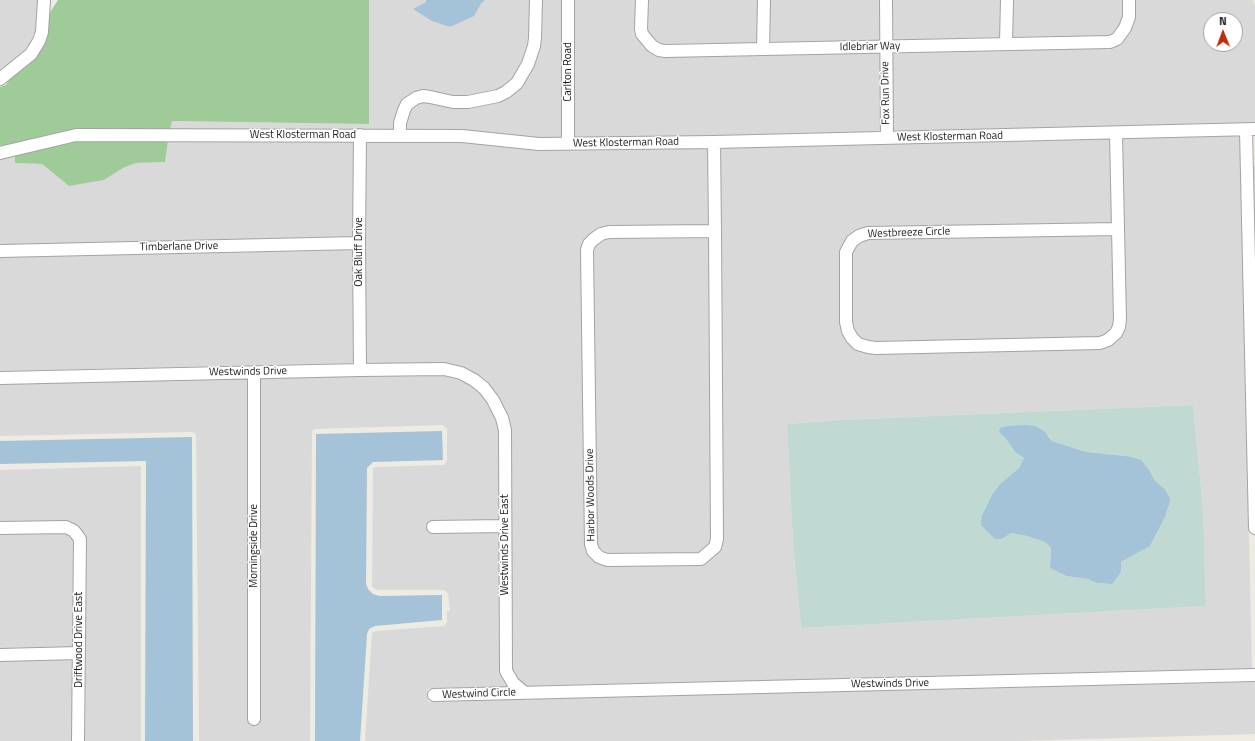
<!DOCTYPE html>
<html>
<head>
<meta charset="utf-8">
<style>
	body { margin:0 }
	#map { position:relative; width:1255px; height:741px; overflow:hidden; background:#edebe2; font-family:"Titillium Web",sans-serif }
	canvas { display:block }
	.north { position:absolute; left:1203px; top:12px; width:40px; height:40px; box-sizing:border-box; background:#fff; border:1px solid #a4a4a4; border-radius:50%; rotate:359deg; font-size:11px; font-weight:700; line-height:16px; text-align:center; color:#1c1c1c }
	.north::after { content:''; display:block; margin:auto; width:14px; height:18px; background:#bf2c09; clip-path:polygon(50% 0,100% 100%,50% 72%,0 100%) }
</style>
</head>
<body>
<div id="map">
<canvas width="1255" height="741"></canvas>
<div class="north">N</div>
</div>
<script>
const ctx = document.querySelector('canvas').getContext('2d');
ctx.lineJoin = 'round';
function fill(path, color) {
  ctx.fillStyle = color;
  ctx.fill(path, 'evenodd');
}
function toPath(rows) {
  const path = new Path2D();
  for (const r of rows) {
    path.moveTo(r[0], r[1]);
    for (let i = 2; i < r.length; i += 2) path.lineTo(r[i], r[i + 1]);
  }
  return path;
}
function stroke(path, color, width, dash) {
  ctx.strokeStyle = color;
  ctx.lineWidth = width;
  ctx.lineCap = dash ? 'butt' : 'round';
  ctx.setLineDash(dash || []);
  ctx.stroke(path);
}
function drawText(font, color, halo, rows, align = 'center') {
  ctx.font = font + ' "Titillium Web",sans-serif';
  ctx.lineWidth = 3;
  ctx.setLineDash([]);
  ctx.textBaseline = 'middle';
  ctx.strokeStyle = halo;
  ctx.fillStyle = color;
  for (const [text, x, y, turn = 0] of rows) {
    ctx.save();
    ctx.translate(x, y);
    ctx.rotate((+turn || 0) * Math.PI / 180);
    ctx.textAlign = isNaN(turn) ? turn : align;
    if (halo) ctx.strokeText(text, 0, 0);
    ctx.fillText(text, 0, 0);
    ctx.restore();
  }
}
const residential = toPath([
	[0,0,38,0,37,31,35,37,27,50,0,72],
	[369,0,426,0,426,2,414,9,473,16,481,4,485,0,531,0,530,37,523,62,513,78,504,86,493,91,460,96,423,90,413,93,404,99,399,106,397,113,395,129,170,129,172,121,369,124],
	[542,0,563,0,562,138,528,137,463,130,406,129,407,116,411,109,418,104,424,102,429,103,453,108,469,108,492,104,505,100,513,94,521,87],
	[574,0,636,0,635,24,634,25,635,35,637,35,645,48,658,56,665,57,880,53,881,132,573,138],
	[647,0,759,0,758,43,660,44,655,41,647,31],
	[770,0,881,0,880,41,769,42],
	[892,0,1001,0,1000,37,891,40],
	[1012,0,1123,0,1123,16,1120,25,1114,33,1109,36,1011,37],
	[1134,0,1253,0,1255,6,1255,123,892,132,891,53,1011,49,1106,48,1107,50,1116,48,1116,46,1121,43,1126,37,1133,26],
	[1211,20,1235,20,1235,44,1211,44],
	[1240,136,1252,669,527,686,517,679,512,670,508,416,496,392,489,384,463,367,444,363,365,363,364,243,366,141,462,142,539,151,708,148,709,225,607,226,598,229,590,234,584,242,585,544,588,553,597,563,607,566,701,565,711,559,720,549,719,148,1111,139,1113,223,868,227,857,230,849,236,844,242,841,252,843,334,848,343,857,350,866,353,877,354,1100,349,1110,346,1119,337,1122,139],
	[1193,405,1203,509,1206,606,801,628,793,544,787,424,840,420],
	[168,141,355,141,353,237,0,245,0,159,15,156,15,163,42,164,69,186,104,180,123,168,136,163,165,162],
	[1252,166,1255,166,1255,265],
	[1113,235,1115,319,1111,329,1105,334,1099,337,876,342,868,341,861,339,853,329,852,254,855,246,861,242,869,240],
	[709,238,712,538,710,544,700,552,608,554,598,547,596,543,593,251,597,244,603,240,609,239],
	[353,250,354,363,0,371,0,257],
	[444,375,459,379,476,389,484,397,495,415,500,431,499,520,428,521,428,533,499,532,501,671,503,679,509,687,428,689,428,702,524,699,527,701,529,699,636,696,1255,682,1255,734,1019,741,365,741,372,633,376,631,444,626,447,622,447,611,450,611,448,593,444,590,379,590,375,589,372,586,373,469,374,467,444,465,447,460,447,429,445,427,442,425,316,429,312,431,310,741,199,741,196,434,192,432,0,436,0,384,249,379,249,725,259,725,260,378],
	[141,466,141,741,84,741,85,543,87,542,85,534,83,533,76,525,61,521,0,522,0,470],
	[61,533,71,536,74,541,74,647,0,649,0,534],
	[73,659,73,741,0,741,0,661]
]);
const forest = toPath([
	[58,0,369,0,369,124,172,121,170,129,76,129,0,146,0,87,6,85,9,80,34,59,44,45,47,33,49,14],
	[77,141,168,141,165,162,136,163,123,168,104,180,69,186,42,164,15,163,15,156]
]);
const wetland = toPath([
	[1193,405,1203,509,1206,606,801,628,793,544,787,424,840,420],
	[999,432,1049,436,1052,441,1086,452,1126,456,1150,471,1155,481,1165,489,1170,498,1170,502,1165,517,1150,546,1121,562,1121,572,1105,584,1096,583,1088,579,1066,576,1050,568,1051,548,1045,542,1027,536,1011,533,982,515,993,493,1000,484,1019,468,1024,458,1015,452,1006,439]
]);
const water = toPath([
	[426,0,485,0,481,4,474,16,450,27,432,21,413,9,426,2],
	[1026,425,1035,426,1044,431,1052,441,1086,452,1126,456,1141,460,1150,471,1155,481,1165,489,1170,498,1170,502,1165,517,1150,546,1121,562,1121,572,1112,584,1096,583,1088,579,1066,576,1050,568,1051,548,1045,542,1027,536,1011,533,1001,539,995,539,981,525,982,515,993,493,1000,484,1019,468,1024,458,1015,452,1006,439,999,432,1000,428,1008,426],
	[442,431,443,460,373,462,367,468,366,584,368,589,373,594,379,596,442,595,442,620,375,626,369,629,367,634,360,741,315,741,316,434],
	[192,437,193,741,145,741,146,461,0,464,0,441]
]);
const minor = toPath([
	[642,0,641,29,642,34,652,46,659,50,665,51,1110,42,1117,39,1125,28,1129,17,1129,0],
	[886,0,887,138],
	[1006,43,1007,0],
	[763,49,764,0],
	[0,79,31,54,39,41,42,32,44,0],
	[1246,130,1255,528],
	[1116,133,1118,229],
	[400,135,400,123,404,110,407,104,416,98,423,96,430,97,453,102,468,102,498,96,506,92,517,83,528,64,534,46,535,38,536,0],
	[714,142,715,231],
	[568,144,568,0],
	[0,153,76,135,462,136,539,144,714,142,1255,129],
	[1118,229,1120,319,1119,327,1116,333,1108,340,1100,343,876,348,868,347,858,344,852,338,848,331,846,322,846,252,852,241,859,236,868,233,1118,229],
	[715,231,717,539,715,547,701,559,607,560,599,557,593,551,591,544,587,250,589,244,594,239,601,234,609,232,715,231],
	[0,251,359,243],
	[360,370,359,243,360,135],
	[0,378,360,370,444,369,461,373,474,380,484,388,493,400,502,418,505,430,506,671,513,683,525,693],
	[433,527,505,526],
	[0,528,66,527,74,531,80,539,78,741],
	[0,655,79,653],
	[434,695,1255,675],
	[254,719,254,372]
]);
const streetNames = [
	["Idlebriar Way",870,47,-1],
	["Carlton Road",568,72,-90],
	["Fox Run Drive",886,93,-91],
	["West Klosterman Road",303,135],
	["West Klosterman Road",950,137,-1],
	["West Klosterman Road",626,143,-1],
	["Westbreeze Circle",909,233,-2],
	["Timberlane Drive",179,247,-1],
	["Oak Bluff Drive",359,252,-90],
	["Westwinds Drive",248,372,-1],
	["Harbor Woods Drive",591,495,-91],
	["Westwinds Drive East",505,545,-90],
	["Morningside Drive",254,546,-90],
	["Driftwood Drive East",79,640,-90],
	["Westwinds Drive",890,684,-1],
	["Westwind Circle",479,694,-2]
];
fill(residential, '#dad9d9');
fill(forest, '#9ecb98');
fill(wetland, '#c0dad3');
fill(water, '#a4c3d9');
stroke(minor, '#a3a3a3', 14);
stroke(minor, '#fff', 12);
drawText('11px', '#1c1c1c', '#fff', streetNames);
</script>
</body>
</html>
